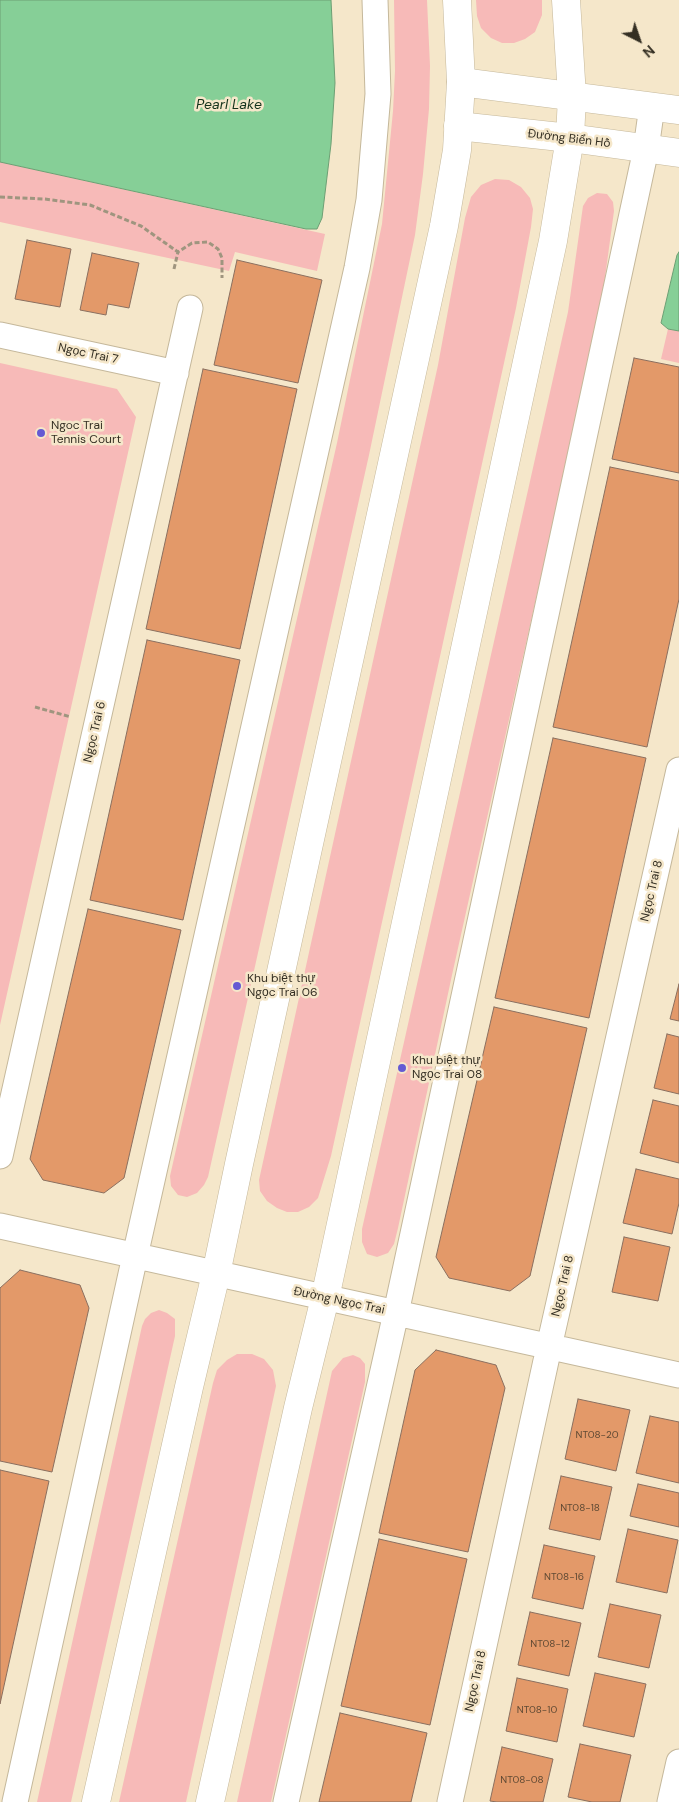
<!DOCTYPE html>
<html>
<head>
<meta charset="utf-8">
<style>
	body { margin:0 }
	#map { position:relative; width:679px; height:1802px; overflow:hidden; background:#f5e7ca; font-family:"DM Sans",sans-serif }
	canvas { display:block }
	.north { position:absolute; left:614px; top:15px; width:50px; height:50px; -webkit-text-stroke:4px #f5e7ca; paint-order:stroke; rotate:139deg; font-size:14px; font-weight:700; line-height:20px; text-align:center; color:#342f23 }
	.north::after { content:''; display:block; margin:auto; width:18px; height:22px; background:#342f23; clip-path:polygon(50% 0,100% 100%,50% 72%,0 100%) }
</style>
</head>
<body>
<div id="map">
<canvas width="679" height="1802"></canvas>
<div class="north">N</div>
</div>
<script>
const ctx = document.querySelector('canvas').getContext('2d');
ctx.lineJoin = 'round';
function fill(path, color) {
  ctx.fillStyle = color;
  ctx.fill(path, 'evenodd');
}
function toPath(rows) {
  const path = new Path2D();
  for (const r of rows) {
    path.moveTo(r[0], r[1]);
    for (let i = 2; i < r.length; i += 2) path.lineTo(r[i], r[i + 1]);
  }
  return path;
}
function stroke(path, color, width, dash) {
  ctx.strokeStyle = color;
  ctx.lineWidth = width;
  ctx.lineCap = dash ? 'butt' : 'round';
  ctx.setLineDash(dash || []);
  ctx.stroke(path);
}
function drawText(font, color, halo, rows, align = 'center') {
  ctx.font = font + ' "DM Sans",sans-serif';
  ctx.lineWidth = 5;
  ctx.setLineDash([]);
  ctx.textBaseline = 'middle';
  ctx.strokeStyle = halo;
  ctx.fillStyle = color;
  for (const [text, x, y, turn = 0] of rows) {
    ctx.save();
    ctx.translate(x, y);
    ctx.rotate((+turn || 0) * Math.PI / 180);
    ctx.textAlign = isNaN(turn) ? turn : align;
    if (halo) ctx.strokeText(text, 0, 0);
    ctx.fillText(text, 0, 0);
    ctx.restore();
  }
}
const green = toPath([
	[394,0,427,0,430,66,429,109,423,174,415,235,369,455,208,1177,204,1185,197,1193,187,1197,178,1195,171,1186,170,1176,337,443,382,224,393,111,395,71],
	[476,0,542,0,542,15,535,32,525,39,514,43,502,43,491,38,481,28,477,16],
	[0,162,325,234,317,271,235,252,229,271,0,222],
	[495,179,509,180,521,187,530,198,533,209,531,227,516,308,331,1156,318,1198,309,1207,298,1212,287,1212,277,1208,267,1201,260,1191,259,1180,438,365,465,218,471,197,481,185],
	[597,193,607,194,613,202,614,211,601,307,452,975,398,1228,394,1244,388,1253,377,1257,367,1254,362,1242,362,1229,568,312,583,206,588,198],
	[668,329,679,331,679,363,661,359],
	[0,363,117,389,136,417,0,1025],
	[159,1310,167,1313,175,1319,175,1336,71,1802,37,1802,142,1326,145,1319,151,1313],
	[237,1354,252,1354,264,1359,273,1370,276,1386,186,1802,119,1802,213,1383,217,1370,227,1360],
	[353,1355,360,1358,365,1364,365,1382,271,1802,237,1802,332,1371,343,1358]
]);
const water = toPath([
	[0,0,331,0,335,83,331,144,322,218,317,229,306,229,0,162,0,0],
	[679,252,679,331,668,329,661,323,677,255,679,252]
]);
const building = toPath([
	[27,240,71,249,60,307,15,299,27,240],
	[92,253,139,263,129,308,108,304,106,315,80,310,92,253],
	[237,260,322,280,298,383,214,365,237,260],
	[634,358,679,367,679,473,612,459,634,358],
	[203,369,297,389,240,649,146,629,203,369],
	[610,467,679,481,679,599,647,747,553,727,610,467],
	[147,640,240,660,183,920,90,900,147,640],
	[553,738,646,758,589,1018,495,998,553,738],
	[88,909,181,930,124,1178,104,1193,43,1180,30,1159,88,909],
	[679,984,679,1021,670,1019,679,984],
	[494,1007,587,1028,530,1276,510,1291,449,1278,436,1257,494,1007],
	[667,1034,679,1037,679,1094,654,1088,667,1034],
	[653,1100,679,1106,679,1163,640,1153,653,1100],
	[636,1169,679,1179,679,1203,672,1234,623,1223,636,1169],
	[624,1237,670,1247,658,1301,612,1292,624,1237],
	[20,1270,80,1285,89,1308,52,1472,0,1461,0,1288,20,1270],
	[436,1350,496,1365,505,1388,468,1552,379,1533,415,1370,436,1350],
	[578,1399,630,1410,616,1471,565,1459,578,1399],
	[650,1416,679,1422,679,1483,636,1473,650,1416],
	[0,1470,49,1481,0,1704,0,1470],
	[561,1476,612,1487,600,1540,549,1529,561,1476],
	[638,1484,679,1493,679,1527,630,1516,638,1484],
	[628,1529,678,1540,667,1593,616,1582,628,1529],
	[379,1539,467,1559,430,1725,341,1706,379,1539],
	[544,1545,595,1556,583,1609,532,1598,544,1545],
	[610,1604,661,1615,649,1668,598,1657,610,1604],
	[530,1612,581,1623,569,1676,518,1665,530,1612],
	[595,1673,646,1684,634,1737,583,1726,595,1673],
	[517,1678,568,1689,557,1742,506,1731,517,1678],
	[340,1713,427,1733,411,1802,319,1802,340,1713],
	[580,1744,631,1755,620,1802,592,1802,568,1797,580,1744],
	[502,1747,553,1759,543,1802,497,1802,490,1801,502,1747]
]);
const path = toPath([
	[0,197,45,199,90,205,141,226,178,252,192,243,208,242,218,249,222,258,222,278],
	[174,269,178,252],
	[35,707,71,717]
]);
const minor = toPath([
	[0,335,176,373],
	[0,1156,190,308],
	[0,1226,679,1375],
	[15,1802,135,1256,357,268,369,200,378,94,375,0],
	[286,1802,396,1313,646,149,652,106],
	[450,1802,549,1347,679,770],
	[670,1802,679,1762]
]);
const tertiary = toPath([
	[461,82,679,110],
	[458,126,570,138,679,153]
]);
const secondary = toPath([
	[96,1802,189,1387,216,1274,239,1164,444,226,457,150,461,82,457,0],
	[210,1802,298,1408,325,1298,553,241,570,138,572,96,566,0]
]);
const markers = [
	[41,433,5,"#655ad3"],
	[237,986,5,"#655ad3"],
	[402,1068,5,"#655ad3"]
];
const numberNames = [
	["NT08-20",597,1435],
	["NT08-18",580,1508],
	["NT08-16",564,1577],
	["NT08-12",550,1644],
	["NT08-10",537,1710],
	["NT08-08",522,1780]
];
const streetNames = [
	["Đường Biển Hồ",569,139,7],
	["Ngọc Trai 7",88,354,12],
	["Ngọc Trai 6",95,732,-77],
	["Ngọc Trai 8",652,891,-77],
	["Ngọc Trai 8",563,1286,-77],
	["Đường Ngọc Trai",339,1301,12],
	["Ngọc Trai 8",476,1681,-78]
];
const poiNames = [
	["Ngoc Trai",51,426],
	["Tennis Court",51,440],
	["Khu biệt thự",247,979],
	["Ngọc Trai 06",247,993],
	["Khu biệt thự",412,1061],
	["Ngọc Trai 08",412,1075]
];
const waterNames = [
	["Pearl Lake",229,105]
];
fill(green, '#f7bab8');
fill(water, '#86cf97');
stroke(water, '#6d9f74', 1);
fill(building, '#e39969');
stroke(building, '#8a6f5f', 1);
stroke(minor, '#c5b89b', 27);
stroke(tertiary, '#c5b89b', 29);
stroke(secondary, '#c5b89b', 29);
stroke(path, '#9f957f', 3, [5, 2.5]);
stroke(minor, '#fff', 25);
stroke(tertiary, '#fff', 28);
stroke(secondary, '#fff', 28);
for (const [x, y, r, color] of markers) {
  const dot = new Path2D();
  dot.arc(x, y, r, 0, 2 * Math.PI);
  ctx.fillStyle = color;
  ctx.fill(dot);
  stroke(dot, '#f5e7ca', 2);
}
drawText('10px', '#604a34', null, numberNames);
drawText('12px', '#342f23', '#f5e7ca', streetNames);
drawText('12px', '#342f23', '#f5e7ca', poiNames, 'left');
drawText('italic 14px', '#13321b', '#f5e7ca', waterNames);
</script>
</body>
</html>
